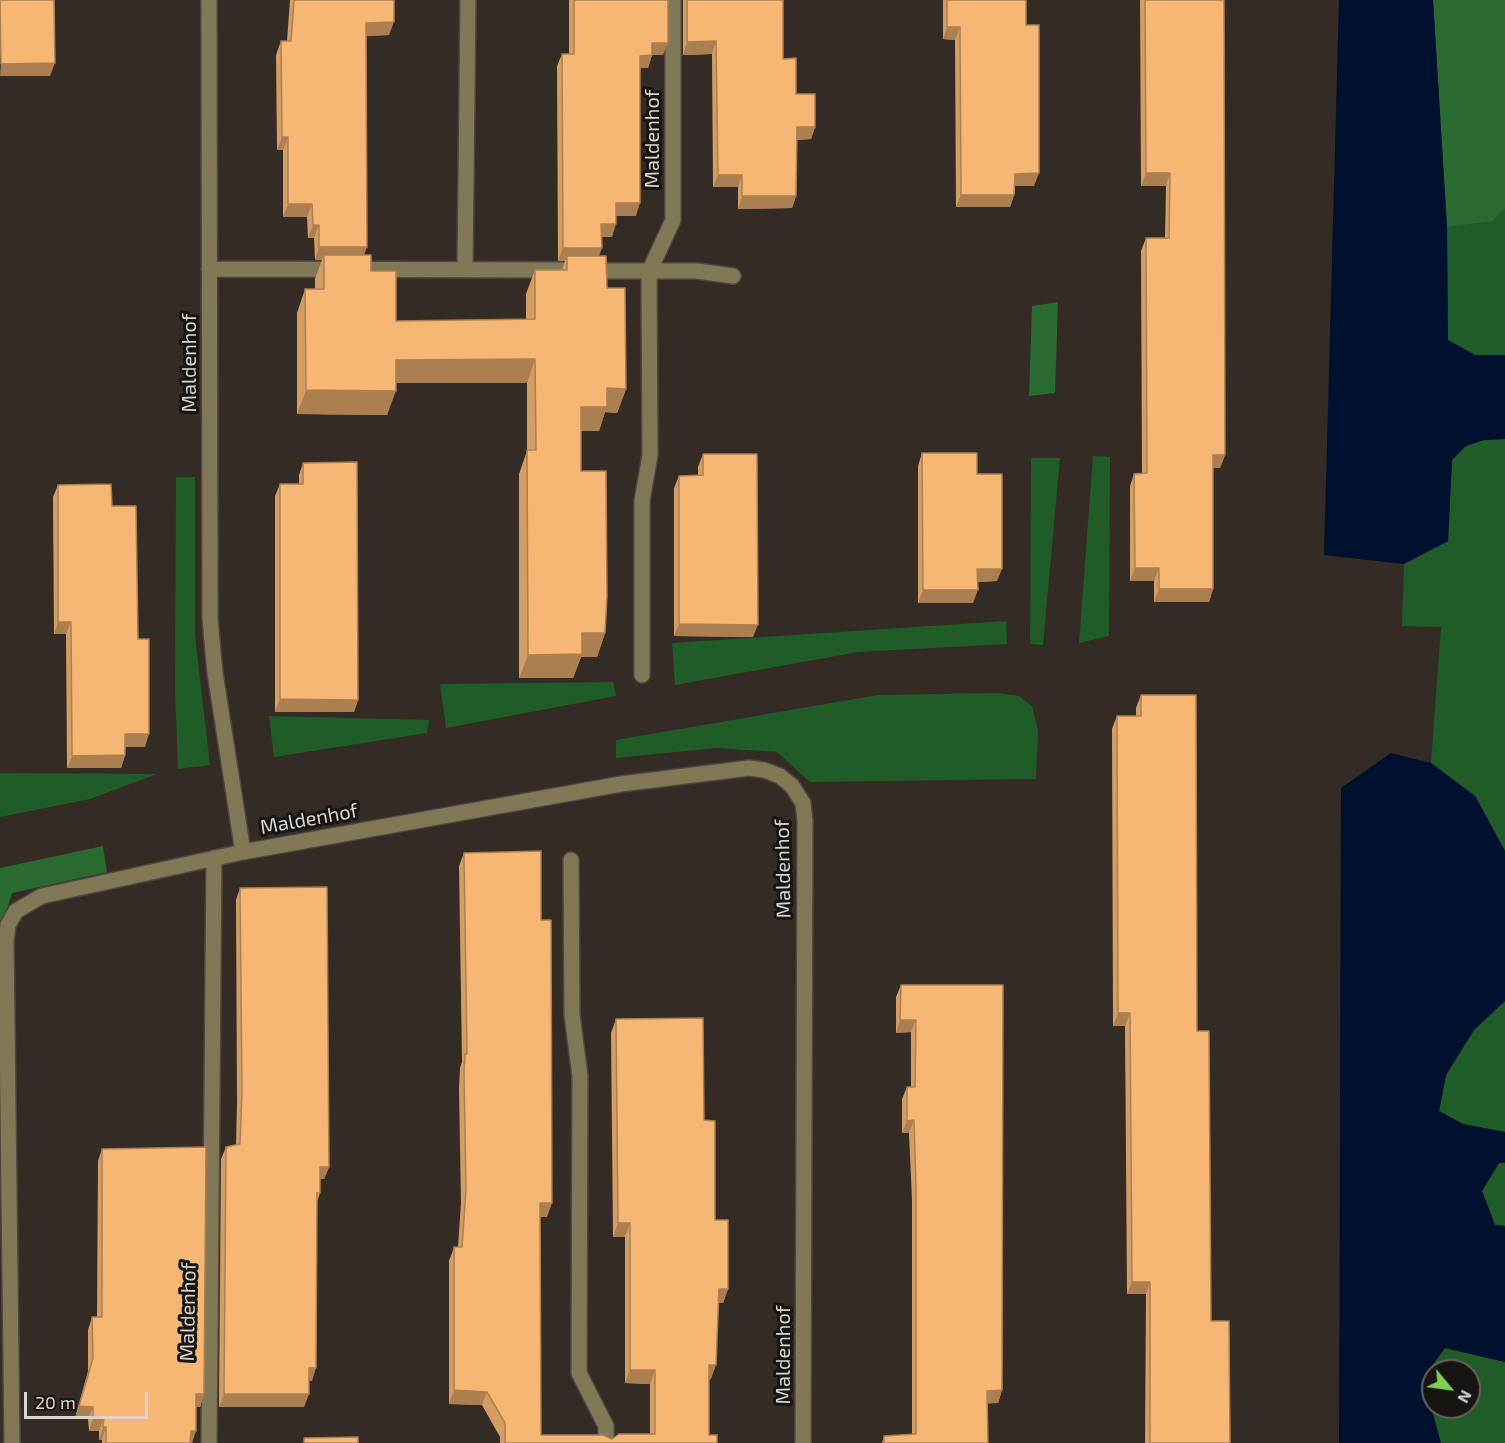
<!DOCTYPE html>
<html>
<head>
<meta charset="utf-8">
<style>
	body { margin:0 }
	#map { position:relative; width:1505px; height:1443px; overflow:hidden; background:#332b24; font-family:"Exo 2",sans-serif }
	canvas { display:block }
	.north { position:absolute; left:1421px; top:1359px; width:60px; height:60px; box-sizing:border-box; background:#181411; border:2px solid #66615d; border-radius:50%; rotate:119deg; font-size:16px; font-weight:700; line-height:24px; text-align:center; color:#dad5d0 }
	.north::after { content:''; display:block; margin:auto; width:21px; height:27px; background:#7cd155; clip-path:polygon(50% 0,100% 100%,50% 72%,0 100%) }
	.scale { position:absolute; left:24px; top:1392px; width:124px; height:27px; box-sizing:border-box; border:3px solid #dad5d0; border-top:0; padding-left:8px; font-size:18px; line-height:21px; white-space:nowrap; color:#dad5d0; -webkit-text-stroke:4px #181411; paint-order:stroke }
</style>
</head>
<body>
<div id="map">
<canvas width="1505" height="1443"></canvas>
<div class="north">N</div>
<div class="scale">20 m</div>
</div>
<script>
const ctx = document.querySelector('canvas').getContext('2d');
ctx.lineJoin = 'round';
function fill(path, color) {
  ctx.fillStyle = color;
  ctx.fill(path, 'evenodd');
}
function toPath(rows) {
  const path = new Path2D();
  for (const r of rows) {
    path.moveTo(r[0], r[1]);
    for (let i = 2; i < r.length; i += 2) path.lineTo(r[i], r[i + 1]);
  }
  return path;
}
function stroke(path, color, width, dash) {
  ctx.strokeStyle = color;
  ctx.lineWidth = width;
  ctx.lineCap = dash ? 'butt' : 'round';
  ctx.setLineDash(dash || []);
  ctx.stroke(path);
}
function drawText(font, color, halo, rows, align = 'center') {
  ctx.font = font + ' "Exo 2",sans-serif';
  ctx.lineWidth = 6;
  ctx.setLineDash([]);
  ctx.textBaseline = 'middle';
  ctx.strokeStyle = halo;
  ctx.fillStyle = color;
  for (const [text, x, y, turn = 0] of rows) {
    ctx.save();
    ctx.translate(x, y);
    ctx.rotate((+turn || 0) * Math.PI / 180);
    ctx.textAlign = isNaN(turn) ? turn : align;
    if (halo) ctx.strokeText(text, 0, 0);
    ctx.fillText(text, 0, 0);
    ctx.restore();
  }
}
const green = toPath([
	[1505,0,1505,355,1475,355,1448,340,1447,227],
	[1505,439,1505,851,1475,796,1431,763,1441,627,1402,626,1404,564,1448,541,1452,460,1465,446,1484,440],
	[1093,456,1110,457,1109,636,1079,643],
	[1031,458,1060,458,1043,645,1030,644],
	[176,477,195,477,195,635,210,765,178,769,175,691],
	[1006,621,1007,644,858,652,675,685,672,643],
	[613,682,616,696,446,728,440,684],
	[996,693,1019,696,1032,706,1038,730,1036,779,810,782,777,752,716,748,616,758,616,740,878,695],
	[269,716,429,720,427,733,274,757],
	[0,773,157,774,90,799,0,817],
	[1505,1001,1505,1132,1463,1124,1439,1111,1446,1075,1474,1030],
	[1499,1163,1505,1163,1505,1226,1495,1225,1482,1191],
	[1445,1348,1505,1362,1505,1443,1441,1443,1437,1437,1429,1399,1429,1370],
	[1433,1371,1469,1371,1469,1407,1433,1407]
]);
const forest = toPath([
	[1433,0,1505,0,1505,209,1492,221,1447,227],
	[1058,302,1055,393,1029,396,1032,306],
	[103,846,107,872,12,893,0,933,0,868]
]);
const water = toPath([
	[1339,0,1433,0,1447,227,1448,340,1475,355,1505,355,1505,439,1484,440,1466,446,1452,460,1448,541,1404,564,1324,555],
	[1391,753,1431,763,1475,796,1505,851,1505,1001,1474,1030,1446,1075,1439,1111,1463,1124,1505,1132,1505,1163,1499,1163,1482,1191,1495,1225,1505,1226,1505,1362,1445,1348,1429,1370,1429,1399,1441,1443,1339,1443,1341,788]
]);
const minor = toPath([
	[209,0,210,619,215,673,243,852],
	[209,269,563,270],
	[465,269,468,0],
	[587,271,697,271,733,276],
	[642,675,642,501,650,455,649,272,673,220,673,0],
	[571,860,572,1015,580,1076,579,1373,606,1426,606,1443],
	[12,1443,6,941,8,925,16,911,42,896,243,852,621,784,749,768,764,770,780,776,792,786,803,803,805,821,803,1443],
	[209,1443,214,858]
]);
const wall = toPath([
	[290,0,394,0,389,35,366,36,364,255,396,321,526,320,526,294,535,270,562,270,565,261,558,261,557,66,562,54,569,54,569,0,668,0,663,55,652,55,648,68,640,68,636,216,616,216,612,237,602,237,599,256,607,288,626,389,617,413,605,412,599,431,581,431,581,471,605,633,597,657,581,657,573,678,519,678,519,474,527,451,527,383,396,383,387,415,297,414,297,313,305,289,315,289,315,279,322,260,315,260,314,238,308,238,307,217,283,217,283,150,277,150,276,55,281,41,287,41],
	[683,0,783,0,783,59,796,94,815,127,811,139,797,140,796,196,792,208,738,209,738,187,713,187,712,54,683,55],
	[943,0,1026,0,1026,25,1034,186,1015,186,1014,195,1010,207,956,207,955,40,943,39],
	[1140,0,1224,0,1225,455,1220,468,1213,468,1213,589,1209,602,1154,602,1154,581,1130,581,1130,486,1134,474,1142,474,1141,251,1146,238,1165,238,1166,186,1141,186],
	[922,453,977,474,997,581,977,582,973,603,918,603,918,466],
	[703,454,753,637,674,636,674,488,679,476,698,475,698,467],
	[303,463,358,700,354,712,275,712,275,496,280,484,299,484,299,475],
	[58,485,112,506,138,639,145,747,125,747,125,755,121,768,67,768,66,634,54,634,53,497],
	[1141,695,1197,1031,1211,1321,1230,1443,1145,1443,1146,1294,1127,1294,1125,1026,1113,1026,1112,729,1117,716,1136,716,1136,708],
	[464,853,541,920,547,1217,540,1217,541,1435,612,1439,650,1434,650,1384,625,1383,625,1237,613,1237,611,1033,616,1019,704,1120,715,1220,728,1289,723,1303,718,1303,711,1379,709,1379,709,1435,717,1443,500,1443,500,1437,482,1405,449,1404,449,1261,454,1247,458,1247,461,1203,459,1088,460,1068,462,1062,459,866],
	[240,888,329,1167,324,1179,320,1179,320,1193,317,1202,312,1381,309,1381,304,1407,219,1407,221,1159,226,1147,236,1145,237,1103,236,900],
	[901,985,1003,985,1002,1390,998,1403,987,1403,988,1443,882,1443,884,1436,912,1434,912,1200,909,1133,902,1133,902,1099,907,1087,911,1087,911,1032,896,1033,896,997],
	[102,1149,204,1394,200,1407,196,1407,192,1443,102,1443,102,1440,99,1440,99,1431,89,1431,88,1419,75,1418,88,1371,88,1330,92,1317,97,1317,98,1161]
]);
const shadedWall = toPath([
	[394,22,389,35,361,36,366,23],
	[947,27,960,27,955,40,943,39],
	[716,41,712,54,683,55,687,42],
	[652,43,668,43,663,55,652,55,648,68,635,68,640,56],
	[55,63,50,76,0,76,1,64],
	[797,127,815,127,811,139,792,140],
	[282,137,288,137,283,150,277,150],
	[1039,173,1034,186,1011,186,1015,174],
	[1146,173,1170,173,1166,186,1141,186],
	[718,175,742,175,738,187,713,187],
	[961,195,1014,195,1010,207,956,207],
	[742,196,796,196,792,208,738,209],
	[616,203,640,203,636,216,612,216],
	[288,204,312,204,307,217,283,217],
	[601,224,616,224,612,237,597,237],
	[313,225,319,225,314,238,308,238],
	[319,247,367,247,362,260,324,255,322,260,315,260],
	[563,248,602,248,597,261,567,256,565,261,558,261],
	[535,359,527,383,387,383,396,360],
	[607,388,626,389,617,413,605,412,599,431,572,431,581,407],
	[306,390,396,391,387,415,297,414],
	[1213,455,1225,455,1220,468,1208,468],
	[1135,568,1159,568,1154,581,1130,581],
	[977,569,1002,569,997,581,973,582],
	[1159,589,1213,589,1209,602,1154,602],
	[923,590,978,590,973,603,918,603],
	[58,622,71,622,66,634,54,634],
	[679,624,758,625,753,637,674,636],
	[582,633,605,633,597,657,581,657,573,678,519,678,528,655],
	[280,699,358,700,354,712,275,712],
	[125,734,149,734,145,747,121,747],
	[125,755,121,768,67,768,72,756],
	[1118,1013,1130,1013,1125,1026,1113,1026],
	[900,1020,916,1020,911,1032,896,1033],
	[914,1120,909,1133,902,1133,907,1121],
	[320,1167,329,1167,324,1179,316,1179],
	[540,1203,552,1203,547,1217,535,1217],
	[618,1223,630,1223,625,1237,613,1237],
	[1132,1282,1150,1282,1146,1294,1127,1294],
	[719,1289,728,1289,723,1303,714,1303],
	[709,1365,716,1365,711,1379,704,1379],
	[309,1368,316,1368,312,1381,304,1381],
	[630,1370,655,1370,650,1384,625,1383],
	[454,1390,487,1392,482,1405,449,1404],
	[1002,1390,998,1403,983,1404,987,1391],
	[196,1394,204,1394,200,1407,191,1407],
	[224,1394,309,1394,304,1407,219,1407],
	[79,1406,93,1407,88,1419,75,1418],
	[93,1418,104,1418,99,1431,89,1431],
	[103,1427,106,1427,102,1440,99,1440],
	[191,1431,196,1431,192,1443,186,1443]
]);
const building = toPath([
	[0,0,54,0,55,63,1,64,0,0],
	[294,0,394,0,394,22,366,23,367,247,319,247,319,225,313,225,312,204,288,204,288,137,282,137,281,41,291,41,294,0],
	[574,0,668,0,668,43,652,43,652,55,640,56,640,203,616,203,616,224,601,224,602,248,563,248,562,54,574,54,574,0],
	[687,0,783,0,783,59,796,58,796,94,815,94,815,127,797,127,796,196,742,196,742,175,718,175,716,41,687,42,687,0],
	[947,0,1026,0,1026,25,1039,25,1039,173,1015,174,1014,195,961,195,960,27,947,27,947,0],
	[1145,0,1224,0,1225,455,1213,455,1213,589,1159,589,1159,568,1135,568,1134,474,1147,473,1146,238,1169,238,1170,173,1146,173,1145,0],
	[324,255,371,255,371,271,396,271,396,321,535,319,535,270,567,270,567,256,606,256,607,288,625,288,626,389,607,388,607,407,581,407,581,471,606,471,607,596,605,633,582,633,582,654,528,655,527,450,536,450,535,359,396,360,396,391,306,390,305,289,324,289,324,255],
	[922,453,977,453,977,474,1002,474,1002,569,977,569,978,590,923,590,922,453],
	[703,454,757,454,758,625,679,624,679,476,703,475,703,454],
	[357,462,358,700,280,699,280,484,303,484,303,463,357,462],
	[111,484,112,506,136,506,138,639,149,639,149,734,125,734,125,755,72,756,71,622,58,622,58,485,111,484],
	[1141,695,1196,695,1197,1031,1209,1031,1211,1321,1229,1321,1230,1443,1150,1443,1150,1282,1132,1282,1130,1013,1118,1013,1117,716,1141,716,1141,695],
	[541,851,541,920,551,920,552,1203,540,1203,541,1435,603,1435,612,1439,619,1434,655,1434,655,1370,630,1370,630,1223,618,1223,616,1019,703,1018,704,1120,715,1121,715,1220,728,1220,728,1289,719,1289,716,1365,709,1365,709,1435,717,1435,717,1443,505,1443,505,1423,487,1392,454,1390,454,1247,462,1247,466,1189,464,1074,465,1054,467,1054,464,853,541,851],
	[327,887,329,1167,320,1167,320,1193,317,1193,316,1368,309,1368,309,1394,224,1394,226,1147,240,1144,242,1091,240,888,327,887],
	[901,985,1003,985,1002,1390,987,1391,988,1443,884,1443,884,1436,916,1434,916,1187,914,1120,907,1121,907,1087,915,1087,916,1020,900,1020,901,985],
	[206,1147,204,1394,196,1394,196,1431,191,1431,190,1443,106,1443,106,1427,103,1427,104,1418,93,1418,93,1407,79,1406,93,1358,92,1317,102,1317,102,1149,206,1147],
	[358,1437,358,1443,304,1443,304,1438,358,1437]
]);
const streetNames = [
	["Maldenhof",652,139,-90],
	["Maldenhof",189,363,-90],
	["Maldenhof",309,819,-10],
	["Maldenhof",783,869,-91],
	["Maldenhof",188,1312,-89],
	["Maldenhof",783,1355,-90]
];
fill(green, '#205c27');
fill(forest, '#2a6b31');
fill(water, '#00112f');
stroke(minor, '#4e4640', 18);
stroke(minor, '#817856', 15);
fill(wall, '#d49d64');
fill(shadedWall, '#ac7f51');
fill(building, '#f6b674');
stroke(building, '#ac7f51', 1.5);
drawText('20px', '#dad5d0', '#181411', streetNames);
</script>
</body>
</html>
